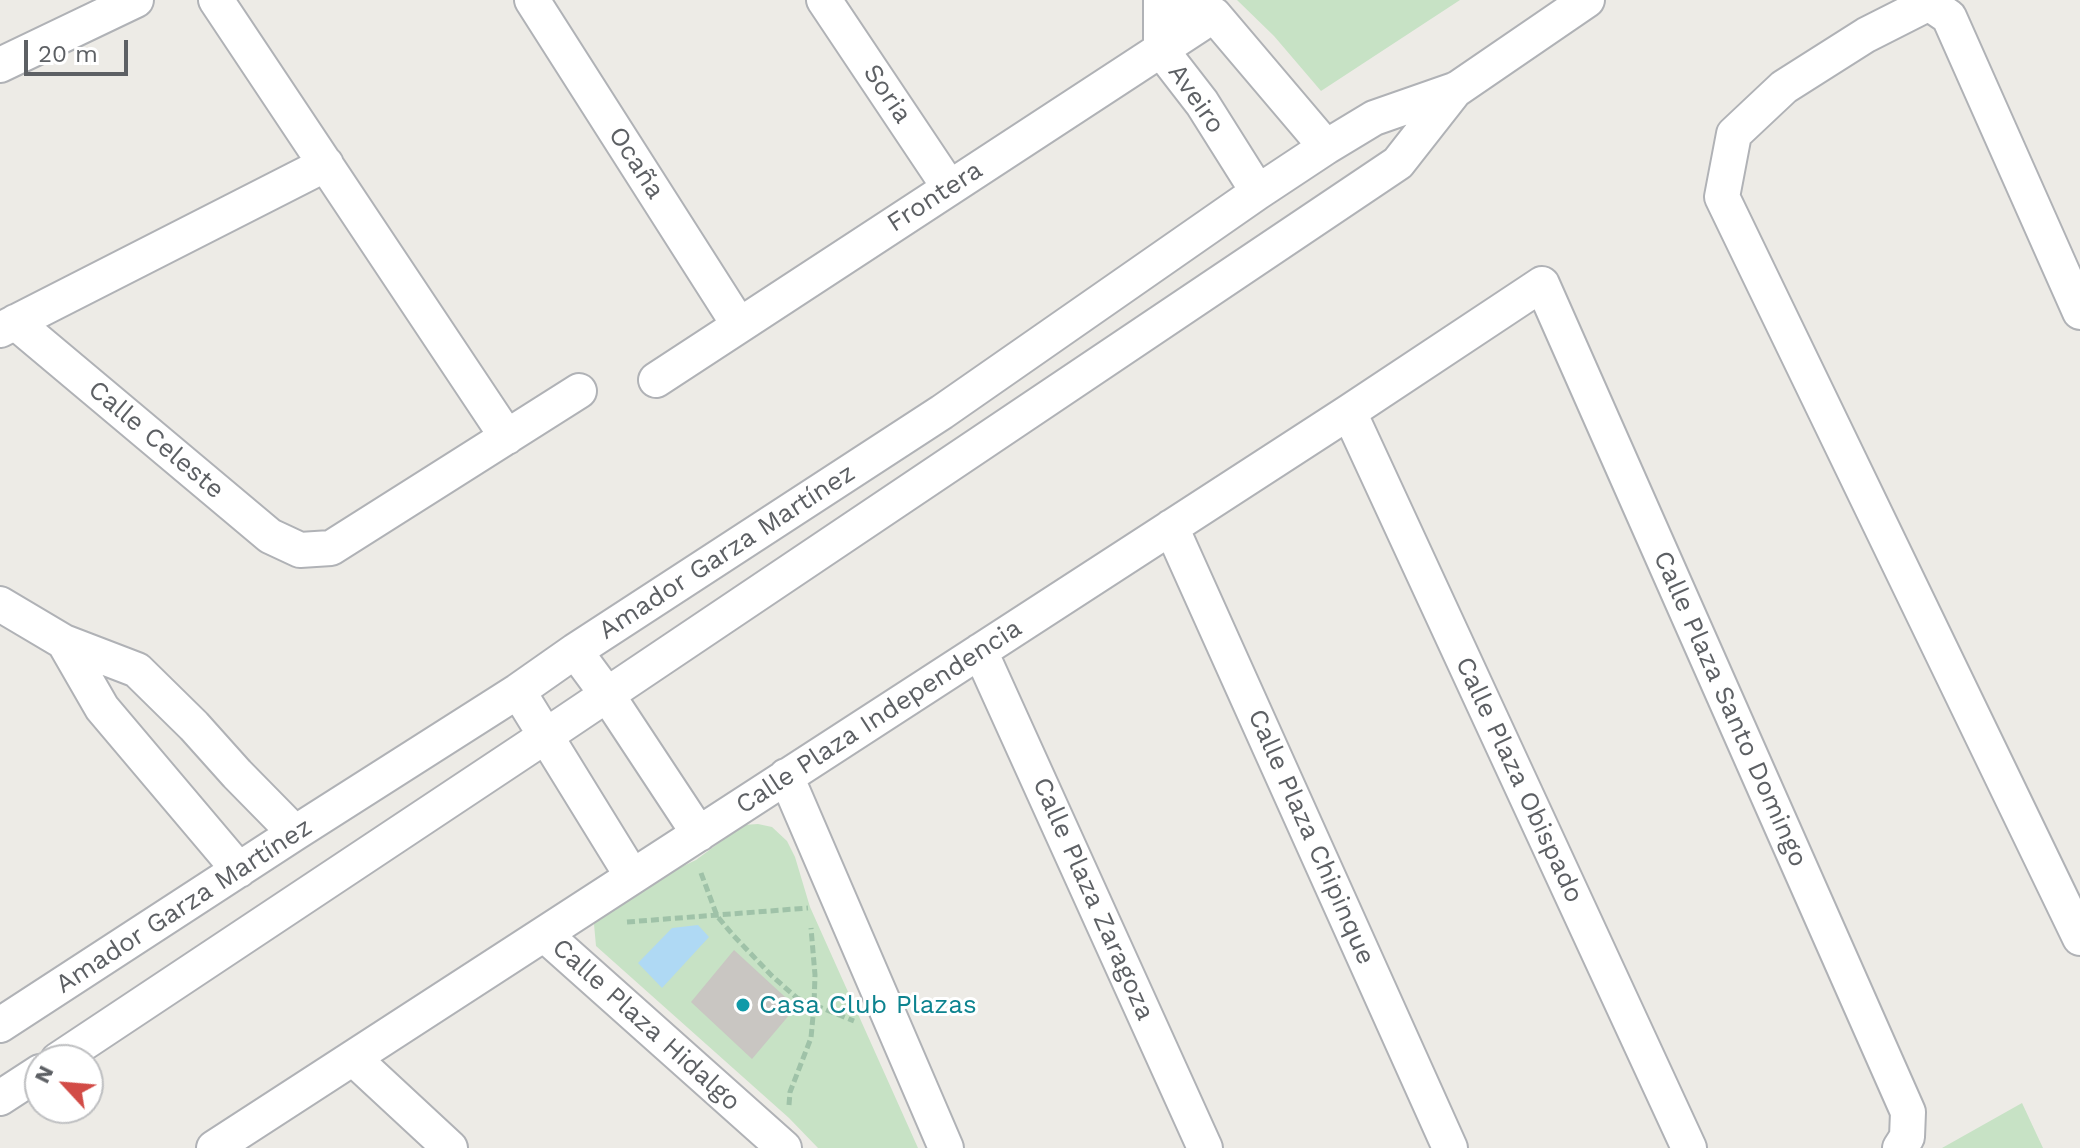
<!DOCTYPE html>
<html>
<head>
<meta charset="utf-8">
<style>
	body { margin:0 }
	#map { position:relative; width:2080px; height:1148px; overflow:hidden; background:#edebe6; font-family:"Work Sans",sans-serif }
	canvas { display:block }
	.north { position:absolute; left:24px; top:1044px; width:80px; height:80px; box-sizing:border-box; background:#fff; border:2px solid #bebfc1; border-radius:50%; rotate:296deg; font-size:22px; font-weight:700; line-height:32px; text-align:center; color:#5d6064 }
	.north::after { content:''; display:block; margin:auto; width:28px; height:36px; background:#d24b46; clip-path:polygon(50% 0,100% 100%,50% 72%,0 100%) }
	.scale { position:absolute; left:24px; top:40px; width:104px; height:36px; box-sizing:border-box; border:4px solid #5d6064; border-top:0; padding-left:10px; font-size:24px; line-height:28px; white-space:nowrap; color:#5d6064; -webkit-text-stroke:6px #fff; paint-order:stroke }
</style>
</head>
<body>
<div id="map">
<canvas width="2080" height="1148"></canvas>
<div class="north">N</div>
<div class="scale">20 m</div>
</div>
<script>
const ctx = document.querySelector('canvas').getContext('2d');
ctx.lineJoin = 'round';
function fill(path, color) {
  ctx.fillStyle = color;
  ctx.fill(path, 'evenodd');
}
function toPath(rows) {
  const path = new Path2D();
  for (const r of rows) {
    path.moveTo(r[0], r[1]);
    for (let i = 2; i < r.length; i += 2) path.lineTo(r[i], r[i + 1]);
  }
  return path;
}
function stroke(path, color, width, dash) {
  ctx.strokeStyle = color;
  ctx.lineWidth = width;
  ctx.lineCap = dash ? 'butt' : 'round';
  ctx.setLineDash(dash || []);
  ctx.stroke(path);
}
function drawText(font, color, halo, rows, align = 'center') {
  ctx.font = font + ' "Work Sans",sans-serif';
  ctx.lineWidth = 6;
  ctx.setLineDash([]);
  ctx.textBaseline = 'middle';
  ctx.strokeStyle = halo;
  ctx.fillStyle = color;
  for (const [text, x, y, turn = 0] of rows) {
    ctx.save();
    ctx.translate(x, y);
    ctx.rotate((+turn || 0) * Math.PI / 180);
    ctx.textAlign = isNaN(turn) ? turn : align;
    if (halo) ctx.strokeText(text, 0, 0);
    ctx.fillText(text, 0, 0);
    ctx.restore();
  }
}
const green = toPath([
	[1237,0,1460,0,1321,91,1274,36],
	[758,824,772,827,787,841,795,857,810,907,918,1148,818,1148,789,1118,596,946,594,924,608,901,696,860,743,825],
	[2022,1103,2043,1148,1942,1148]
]);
const water = toPath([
	[698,925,709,937,662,988,638,963,672,928]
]);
const building = toPath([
	[734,950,796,1007,752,1059,691,1002]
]);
const path = toPath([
	[701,873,717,916,733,935,772,976,797,998,854,1021],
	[627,922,808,908],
	[789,1105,790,1092,811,1038,814,1005,815,975,811,928]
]);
const minor = toPath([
	[216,0,507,437],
	[532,0,739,325],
	[824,0,949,187],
	[1161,0,1161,50,1202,103,1258,192],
	[1175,0,1214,15,1326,147],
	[1935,0,1866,35,1784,87,1734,134,1722,197,2080,938],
	[1930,4,1949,17,2080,312],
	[0,65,136,0],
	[15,322,270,536,300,550,331,548,579,391],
	[0,330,326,164],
	[656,380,1214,15],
	[1349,412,1689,1148],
	[1171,527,1450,1148],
	[0,604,64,642,137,670,194,726,237,774,295,833],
	[64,642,102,708,239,870],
	[575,651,606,693,699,834],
	[980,651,1205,1148],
	[518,691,632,876],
	[786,776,946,1148],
	[544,934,784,1148],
	[0,1025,295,833,518,691,575,651,942,412,1258,192,1326,147,1374,118,1457,89,1587,0],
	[353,1058,450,1148],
	[58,1060,547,735,1398,163,1456,89],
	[0,1098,40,1072],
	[214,1148,1349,412,1542,284,1908,1112,1907,1137,1900,1148]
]);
const markers = [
	[743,1005,8,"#0f9aa8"]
];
const streetNames = [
	["Soria",887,94,56],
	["Aveiro",1196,99,55],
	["Ocaña",636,163,57],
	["Frontera",935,197,-33],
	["Calle Celeste",156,440,40],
	["Amador Garza Martínez",727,552,-33],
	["Calle Plaza Santo Domingo",1730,709,66],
	["Calle Plaza Independencia",879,717,-33],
	["Calle Plaza Obispado",1519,780,65],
	["Calle Plaza Chipinque",1311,837,66],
	["Calle Plaza Zaragoza",1093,899,66],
	["Amador Garza Martínez",184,906,-33],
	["Calle Plaza Hidalgo",646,1025,42]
];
const cultureNames = [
	["Casa Club Plazas",759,1005]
];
fill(green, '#c7e2c5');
fill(water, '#afd9f4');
fill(building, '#c9c6c2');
stroke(minor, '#b0b2b6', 38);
stroke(path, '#9fc2a8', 5, [8, 4]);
stroke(minor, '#fff', 34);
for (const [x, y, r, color] of markers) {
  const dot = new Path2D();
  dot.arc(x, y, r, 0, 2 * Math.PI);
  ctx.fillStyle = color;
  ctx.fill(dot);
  stroke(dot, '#fff', 3);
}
drawText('26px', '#5d6064', '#fff', streetNames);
drawText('26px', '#0d838f', '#fff', cultureNames, 'left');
</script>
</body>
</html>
